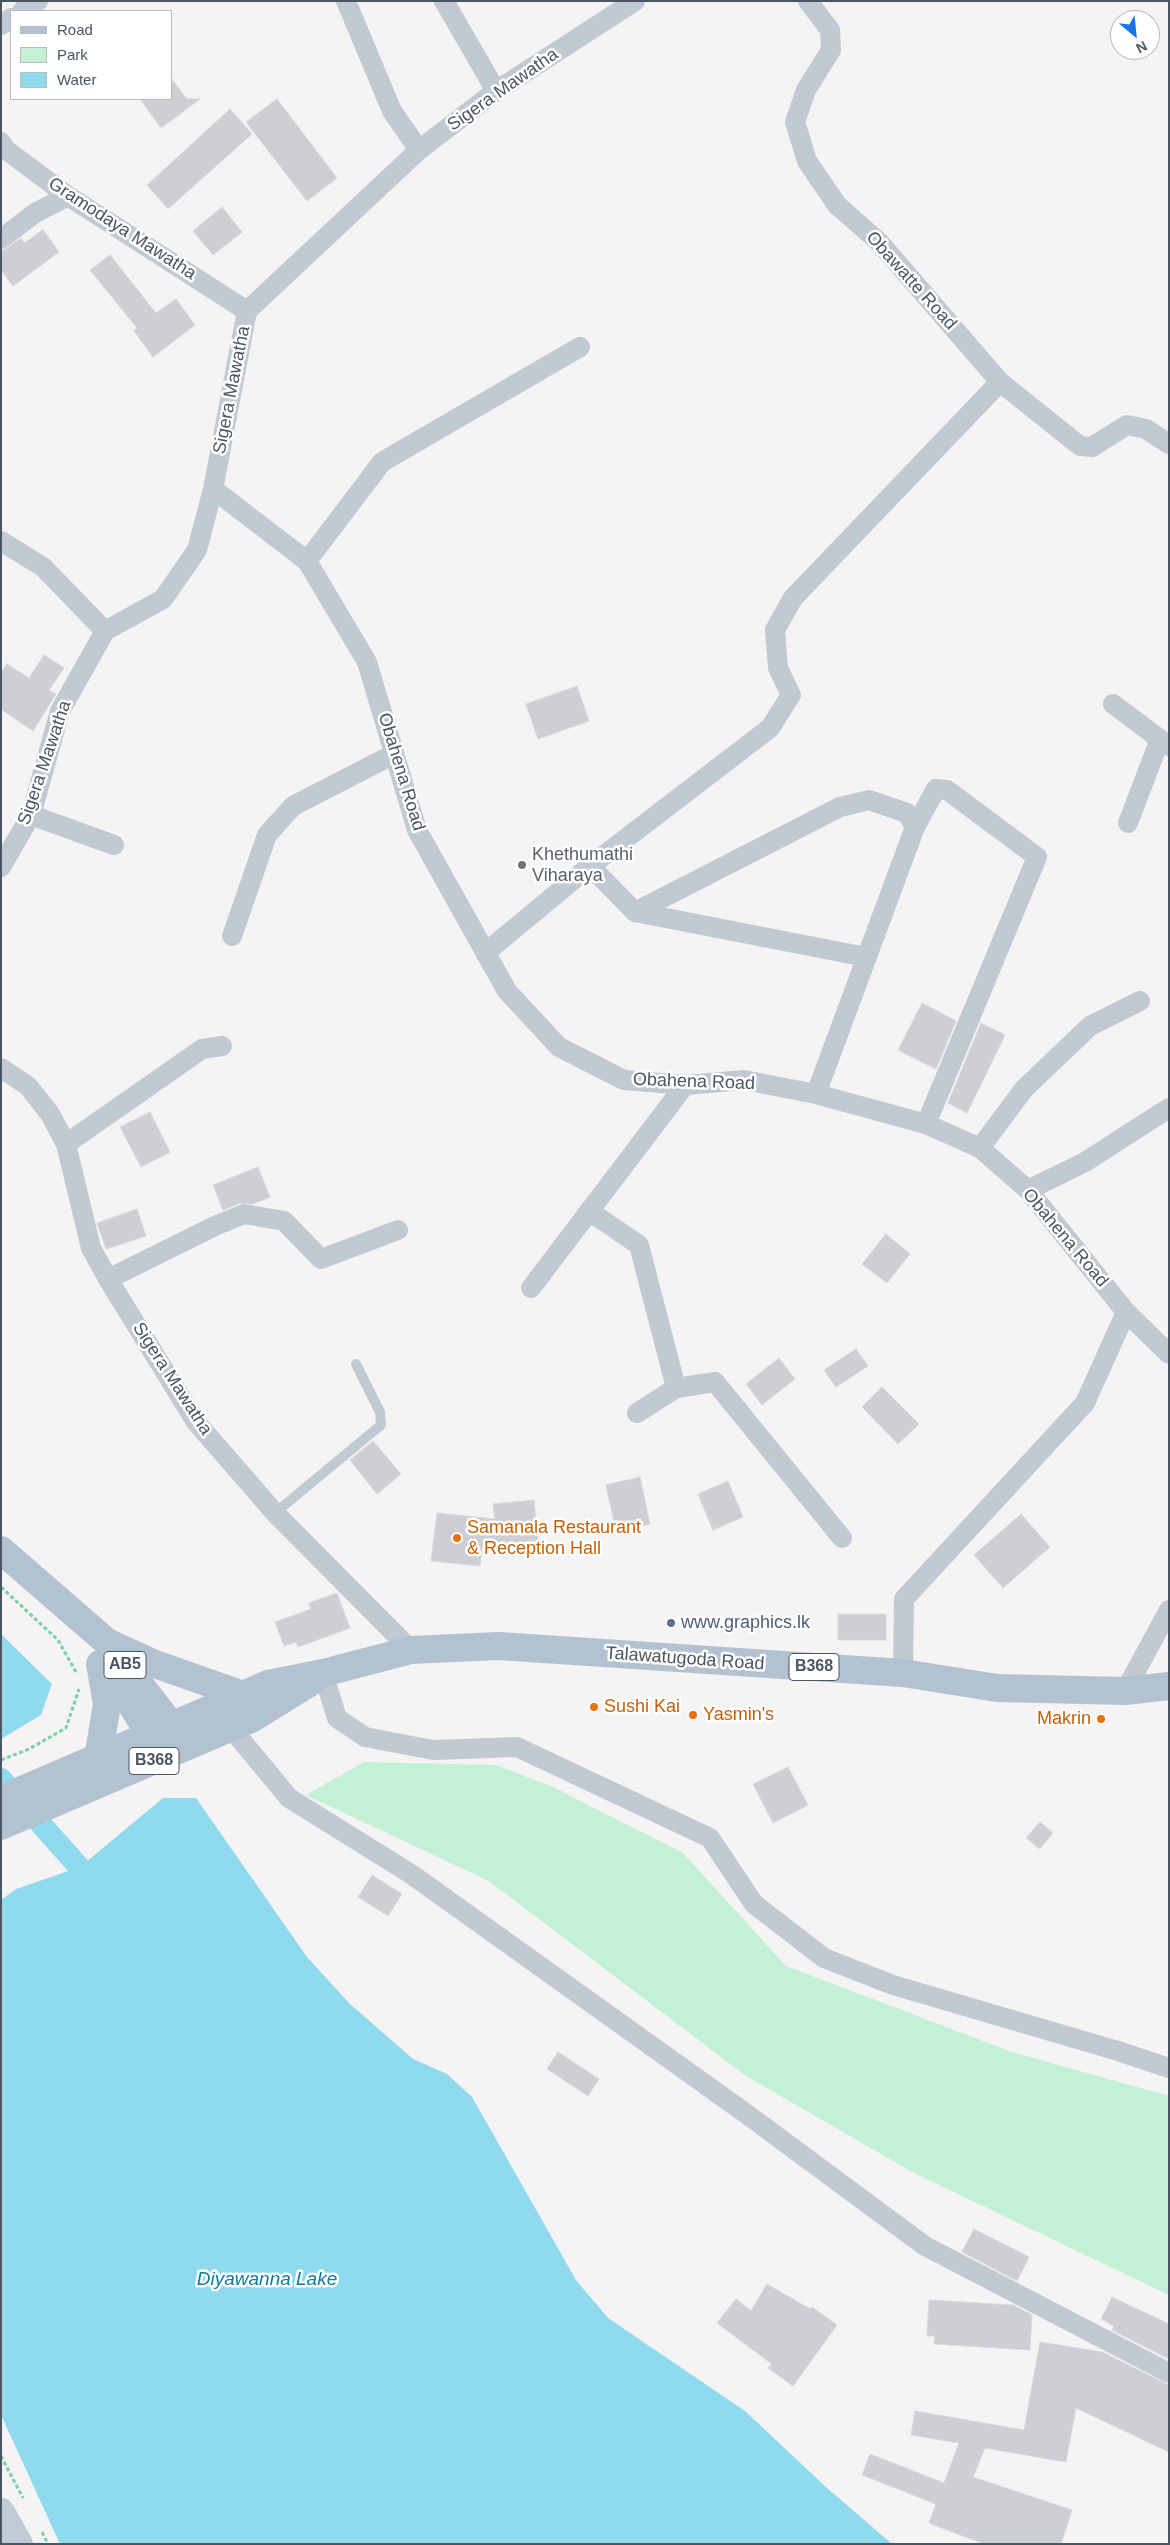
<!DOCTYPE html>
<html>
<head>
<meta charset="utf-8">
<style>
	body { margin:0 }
	#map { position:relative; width:1170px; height:2545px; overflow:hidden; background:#f5f3f3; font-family:Helvetica,sans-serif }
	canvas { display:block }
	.frame { position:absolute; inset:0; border:2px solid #4a5661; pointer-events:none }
	.legend { position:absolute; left:10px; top:10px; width:162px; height:90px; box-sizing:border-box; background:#fff; border:1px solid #b7bbc0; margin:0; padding:6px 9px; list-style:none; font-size:15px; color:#4a5661 }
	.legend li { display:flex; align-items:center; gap:10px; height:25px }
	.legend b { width:25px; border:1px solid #b7bbc0 }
	.north { position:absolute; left:1110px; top:10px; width:50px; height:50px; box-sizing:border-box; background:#fff; border:1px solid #b7bbc0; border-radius:50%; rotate:152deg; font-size:14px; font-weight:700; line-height:20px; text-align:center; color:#4a5661 }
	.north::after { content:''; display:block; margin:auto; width:18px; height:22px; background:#1a73e8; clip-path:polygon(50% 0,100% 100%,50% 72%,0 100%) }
</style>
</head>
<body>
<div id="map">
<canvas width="1170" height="2545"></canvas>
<div class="frame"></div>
<ul class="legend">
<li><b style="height:6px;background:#b3c2d1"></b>Road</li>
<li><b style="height:14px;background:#c3f1d5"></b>Park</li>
<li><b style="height:14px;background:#90daee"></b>Water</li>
</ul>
<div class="north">N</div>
</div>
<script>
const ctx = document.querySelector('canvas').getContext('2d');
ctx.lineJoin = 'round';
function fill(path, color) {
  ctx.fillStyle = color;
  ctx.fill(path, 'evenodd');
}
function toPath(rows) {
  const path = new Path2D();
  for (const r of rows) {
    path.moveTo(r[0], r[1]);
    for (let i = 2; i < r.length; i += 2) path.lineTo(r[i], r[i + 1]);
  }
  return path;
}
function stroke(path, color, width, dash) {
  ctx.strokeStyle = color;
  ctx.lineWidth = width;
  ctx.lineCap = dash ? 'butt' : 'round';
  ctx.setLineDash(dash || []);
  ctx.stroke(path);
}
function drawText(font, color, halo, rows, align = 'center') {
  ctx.font = font + ' Helvetica,sans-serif';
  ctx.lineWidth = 5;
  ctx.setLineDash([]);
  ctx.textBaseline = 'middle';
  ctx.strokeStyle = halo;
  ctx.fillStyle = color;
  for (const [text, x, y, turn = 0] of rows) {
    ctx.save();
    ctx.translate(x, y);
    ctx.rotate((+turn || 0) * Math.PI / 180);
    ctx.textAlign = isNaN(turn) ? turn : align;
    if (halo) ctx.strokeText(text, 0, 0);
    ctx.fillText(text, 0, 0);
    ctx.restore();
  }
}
const green = toPath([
	[364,1762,496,1765,553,1787,683,1853,786,1966,1012,2052,1169,2096,1169,2295,914,2173,746,2076,489,1881,306,1795]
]);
const water = toPath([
	[1,1634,52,1684,41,1715,1,1739],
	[163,1798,196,1798,307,1957,350,2004,413,2059,447,2074,472,2097,576,2280,608,2318,745,2411,826,2487,892,2544,60,2544,1,2415,1,1900,16,1889,80,1867]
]);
const canal = toPath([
	[1,1779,79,1867]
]);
const building = toPath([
	[171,78,187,99,200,99,161,128,140,99,171,99,171,78],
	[277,99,337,178,307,201,246,122,277,99],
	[230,109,252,134,168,209,147,185,230,109],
	[222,207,242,232,213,255,193,231,222,207],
	[43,230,59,252,13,286,1,270,1,252,21,238,24,243,43,230],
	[110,255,156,313,176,299,195,325,153,357,134,331,137,328,90,270,110,255],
	[44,655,64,668,49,690,56,694,33,731,1,709,1,672,7,664,29,678,44,655],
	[577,686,589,721,538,739,526,704,577,686],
	[922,1003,956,1021,936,1069,898,1050,922,1003],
	[981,1023,1005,1035,967,1113,948,1103,981,1023],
	[150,1112,170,1152,141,1167,120,1127,150,1112],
	[258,1167,270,1197,253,1204,240,1203,223,1210,213,1185,258,1167],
	[137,1209,146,1236,106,1249,97,1223,137,1209],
	[886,1234,910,1254,887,1283,862,1264,886,1234],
	[856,1349,868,1366,836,1387,824,1370,856,1349],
	[779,1358,795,1379,762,1405,746,1384,779,1358],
	[882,1387,919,1424,898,1444,862,1407,882,1387],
	[373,1441,401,1474,377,1494,350,1460,373,1441],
	[640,1477,650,1524,616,1531,606,1485,640,1477],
	[728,1481,743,1517,713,1530,698,1494,728,1481],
	[534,1500,538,1541,482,1547,480,1566,431,1561,437,1513,495,1519,493,1504,534,1500],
	[1021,1514,1050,1547,1003,1588,974,1555,1021,1514],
	[337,1593,350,1628,298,1647,296,1642,284,1646,275,1622,311,1609,309,1603,337,1593],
	[838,1614,886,1614,886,1640,838,1640,838,1614],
	[788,1767,808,1805,773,1823,753,1784,788,1767],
	[1040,1822,1053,1833,1040,1849,1026,1838,1040,1822],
	[372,1875,402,1894,388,1916,358,1897,372,1875],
	[558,2052,599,2079,588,2096,547,2069,558,2052],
	[974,2229,1029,2257,1017,2281,962,2252,974,2229],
	[767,2284,810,2309,812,2307,837,2325,793,2386,768,2368,772,2364,717,2323,736,2299,751,2311,767,2284],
	[1112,2297,1169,2324,1169,2359,1112,2330,1114,2326,1101,2319,1112,2297],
	[929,2300,1013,2305,1032,2315,1030,2350,934,2344,935,2336,927,2336,929,2300],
	[1040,2342,1102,2352,1169,2385,1169,2452,1076,2408,1066,2462,985,2448,973,2477,1072,2510,1061,2544,985,2544,960,2535,929,2523,936,2504,862,2475,870,2454,944,2483,959,2443,911,2435,915,2411,1024,2430,1040,2342]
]);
const path = toPath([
	[1,1587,58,1640,76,1672],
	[1,1760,29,1749,66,1728,79,1689],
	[1,2456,23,2498],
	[42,2532,48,2544]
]);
const service = toPath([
	[275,1513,381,1425,380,1412,356,1364]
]);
const minor = toPath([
	[346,1,392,111,419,150],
	[444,1,496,91],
	[808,1,830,30,831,50,806,90,795,122,807,161,837,205,880,243,1000,382,1080,446,1092,447,1127,425,1146,429,1169,444],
	[22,11,38,1],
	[1,25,11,18],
	[1,142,5,149,68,196,247,311],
	[1,239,35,213,68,196],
	[213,489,307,561,367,662,417,830,507,991,559,1047,624,1080,685,1085,744,1080,816,1094,926,1124,980,1148,1028,1190,1126,1312,1169,1354],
	[1,541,43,567,105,631],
	[307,561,382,462,580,347],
	[1113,704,1169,746],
	[31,815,114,845],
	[1128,823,1160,739],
	[915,827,936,789,947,790,1037,857,926,1124],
	[590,866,635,912,866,957],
	[1,867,31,815,60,711,105,631,163,599,197,550,213,489,247,311,419,150,496,91,635,1],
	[635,912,840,807,869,800,907,813,915,827,816,1094],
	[232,936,267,835,293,806,394,754],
	[485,953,590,866,770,728,791,695,778,668,775,630,793,598,1000,382],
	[1,1068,28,1086,50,1114,66,1144,91,1248,108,1279,196,1422,275,1513,411,1650],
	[66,1144,202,1049,222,1046],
	[980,1148,1024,1089,1090,1026,1140,1001],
	[1028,1190,1085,1162,1169,1108],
	[589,1211,639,1245,676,1388],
	[108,1279,217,1225,244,1214,284,1221,321,1259,398,1230],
	[531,1288,685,1085],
	[637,1413,676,1388,715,1382,842,1538],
	[323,1673,337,1718,365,1737,433,1750,517,1747,710,1838,754,1904,824,1958,893,1985,1118,2051,1169,2068],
	[903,1673,904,1599,1085,1403,1126,1312],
	[1125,1691,1169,1610],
	[231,1728,289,1798,411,1874,748,2115,925,2246,1169,2373]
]);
const secondary = toPath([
	[1,2512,19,2544]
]);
const primary = toPath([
	[1,1550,107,1642,172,1726,180,1741],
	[111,1644,155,1664,243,1695],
	[114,1676,159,1750],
	[98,1759,107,1704,100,1664],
	[1,1799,268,1684,323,1673,411,1650,499,1646,903,1673,997,1688,1125,1691,1169,1686],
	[1,1826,251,1719,314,1680]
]);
const markers = [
	[522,865,5,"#6b7280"],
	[457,1538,5,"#e8710a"],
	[671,1623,5,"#5c6f8a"],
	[594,1707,5,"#e8710a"],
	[693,1715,5,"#e8710a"],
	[1101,1719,5,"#e8710a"]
];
const shields = [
	[125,1665,42],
	[814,1667,50],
	[154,1761,50]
];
const shieldNames = [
	["AB5",125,1665],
	["B368",814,1667],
	["B368",154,1761]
];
const streetNames = [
	["Sigera Mawatha",503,90,-35],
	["Gramodaya Mawatha",122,229,33],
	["Obawatte Road",911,281,48],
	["Sigera Mawatha",232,390,-79],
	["Sigera Mawatha",45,763,-71],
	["Obahena Road",401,772,73],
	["Obahena Road",694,1082,2],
	["Obahena Road",1065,1238,50],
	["Sigera Mawatha",172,1379,57],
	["Talawatugoda Road",685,1659,4]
];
const worshipNames = [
	["Khethumathi",532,855],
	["Viharaya",532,876]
];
const foodNames = [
	["Samanala Restaurant",467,1528],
	["& Reception Hall",467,1549],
	["Sushi Kai",604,1707],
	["Yasmin's",703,1715],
	["Makrin",1091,1719,"right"]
];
const serviceNames = [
	["www.graphics.lk",681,1623]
];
const waterNames = [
	["Diyawanna Lake",267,2280]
];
fill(green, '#c3f1d5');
fill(water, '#90daee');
stroke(canal, '#90daee', 22);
fill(building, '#cdcfd5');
stroke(building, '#d7d9de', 1);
stroke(path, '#7ad0a6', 3, [4, 2.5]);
stroke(service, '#c1cad2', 10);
stroke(minor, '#c1cad2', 20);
stroke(secondary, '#c1cbd6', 28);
stroke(primary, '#b3c2d1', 28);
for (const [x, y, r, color] of markers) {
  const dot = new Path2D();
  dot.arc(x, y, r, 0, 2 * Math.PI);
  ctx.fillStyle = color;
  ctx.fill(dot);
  stroke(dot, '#fff', 2);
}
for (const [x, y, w] of shields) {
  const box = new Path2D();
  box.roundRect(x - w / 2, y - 13.5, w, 27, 4);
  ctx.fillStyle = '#fff';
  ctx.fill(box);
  stroke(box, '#4a5661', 1);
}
drawText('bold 16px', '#4a5661', null, shieldNames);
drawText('18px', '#4a5661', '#fff', streetNames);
drawText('18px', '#5b616d', '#fff', worshipNames, 'left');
drawText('18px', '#c56008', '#fff', foodNames, 'left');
drawText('18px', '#4e5e75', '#fff', serviceNames, 'left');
drawText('italic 19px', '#0c7c9b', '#fff', waterNames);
</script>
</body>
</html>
